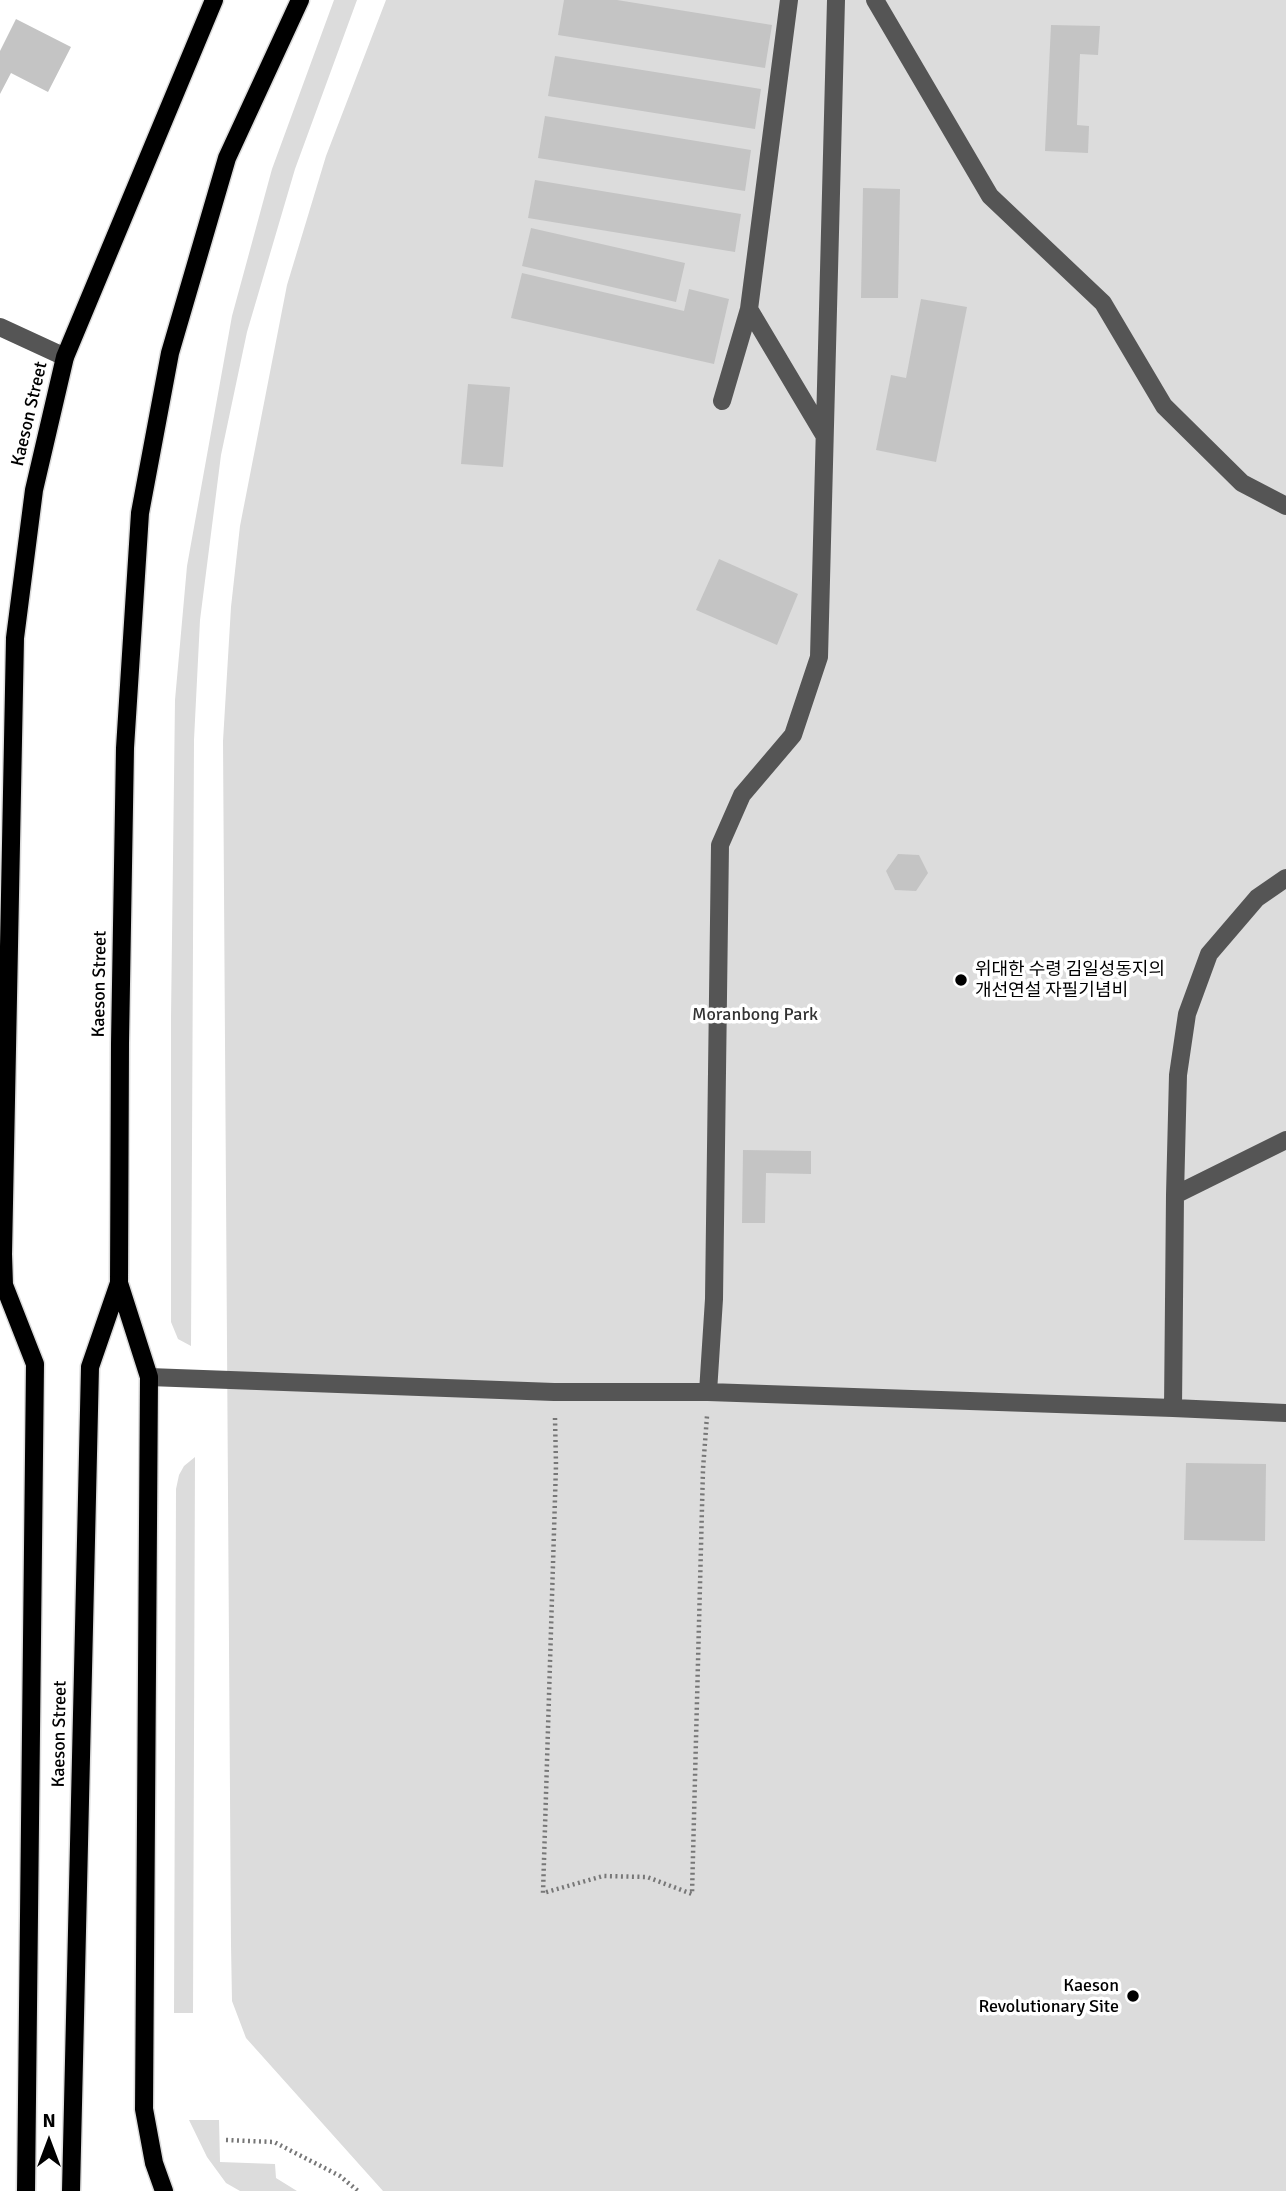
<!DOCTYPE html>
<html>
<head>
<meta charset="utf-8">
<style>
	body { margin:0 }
	#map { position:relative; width:1286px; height:2191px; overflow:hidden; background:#fff; font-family:Signika,sans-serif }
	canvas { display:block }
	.north { position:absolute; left:14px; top:2107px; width:70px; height:70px; -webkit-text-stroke:5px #fff; paint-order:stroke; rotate:0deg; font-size:19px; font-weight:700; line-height:28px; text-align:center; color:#000 }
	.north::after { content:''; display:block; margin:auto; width:24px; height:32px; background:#000; clip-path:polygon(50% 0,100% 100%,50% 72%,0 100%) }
</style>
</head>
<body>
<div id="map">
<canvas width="1286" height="2191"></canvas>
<div class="north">N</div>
</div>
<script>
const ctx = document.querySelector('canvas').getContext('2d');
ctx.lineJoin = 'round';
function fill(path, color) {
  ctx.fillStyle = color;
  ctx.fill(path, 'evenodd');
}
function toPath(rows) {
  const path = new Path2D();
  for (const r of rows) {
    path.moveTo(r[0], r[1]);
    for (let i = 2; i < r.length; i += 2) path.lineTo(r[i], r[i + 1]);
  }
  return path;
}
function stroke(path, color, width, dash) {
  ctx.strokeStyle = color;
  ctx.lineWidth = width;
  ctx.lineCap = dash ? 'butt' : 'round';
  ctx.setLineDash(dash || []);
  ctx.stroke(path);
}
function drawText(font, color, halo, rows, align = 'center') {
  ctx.font = font + ' Signika,"Noto Sans KR",sans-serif';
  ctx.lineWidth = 7;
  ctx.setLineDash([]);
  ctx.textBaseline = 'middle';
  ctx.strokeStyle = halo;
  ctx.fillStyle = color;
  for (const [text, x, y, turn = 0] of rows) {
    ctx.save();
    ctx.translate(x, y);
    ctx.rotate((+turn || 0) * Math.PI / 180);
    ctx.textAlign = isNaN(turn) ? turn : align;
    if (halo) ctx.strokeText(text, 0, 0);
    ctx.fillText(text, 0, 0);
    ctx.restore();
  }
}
const green = toPath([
	[334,0,357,0,295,169,247,332,221,455,200,620,194,740,191,1346,178,1339,171,1322,171,1017,175,700,187,566,232,316,272,169],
	[386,0,1286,0,1286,2191,383,2191,246,2038,232,2001,231,1945,223,741,231,607,240,526,287,285,326,156],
	[195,1457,193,2013,174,2013,176,1489,179,1475,184,1466],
	[189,2120,219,2120,220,2162,275,2164,276,2178,297,2191,240,2191,226,2183,207,2157]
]);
const building = toPath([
	[564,0,617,0,772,25,765,68,558,35],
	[16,19,71,47,48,92,11,73,0,94,0,51],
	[1051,25,1100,26,1098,55,1080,54,1077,125,1089,126,1088,153,1045,151],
	[555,56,761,89,755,129,548,96],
	[545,116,751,150,745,191,538,158],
	[535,180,741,214,735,252,528,218],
	[863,188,900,189,898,298,861,298],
	[531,228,685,263,676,302,522,266],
	[522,273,684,311,689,289,729,299,714,364,511,318],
	[921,299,967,307,936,462,876,450,891,375,906,378],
	[468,384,510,387,503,467,461,464],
	[719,559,798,594,777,645,696,610],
	[898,854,919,855,928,873,916,891,895,890,886,871],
	[743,1150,811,1151,811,1174,766,1173,765,1223,742,1223],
	[1186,1463,1266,1464,1265,1541,1184,1540]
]);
const path = toPath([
	[555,1418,556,1465,543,1893,603,1876,647,1877,692,1894,703,1469,707,1416],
	[226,2140,274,2142,340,2176,358,2191]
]);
const minor = toPath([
	[875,0,990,196,1103,303,1164,406,1242,483,1286,506],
	[749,309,824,435],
	[0,327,65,357],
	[722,401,749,309,789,0],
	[1175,1195,1178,1075,1187,1014,1209,954,1257,898,1286,878],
	[149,1377,554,1392,708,1392,1173,1408,1175,1195,1286,1140],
	[708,1392,714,1299,720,845,742,795,793,735,819,657,836,0],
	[1173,1408,1286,1413]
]);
const major = toPath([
	[26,2191,35,1364,4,1285,3,1254,15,638,34,490,65,357,214,0],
	[71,2191,90,1367,119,1283],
	[164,2191,154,2163,144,2109,149,1377,119,1283,120,1043,125,748,140,513,170,353,227,158,300,0]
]);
const markers = [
	[961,980,7,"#000"],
	[1133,1996,7,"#000"]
];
const streetNames = [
	["Kaeson Street",30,414,-77],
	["Kaeson Street",100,984,-89],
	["Kaeson Street",60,1734,-89]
];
const poiNames = [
	["위대한 수령 김일성동지의",975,970],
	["개선연설 자필기념비",975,991],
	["Kaeson",1119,1986,"right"],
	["Revolutionary Site",1119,2007,"right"]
];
const parkNames = [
	["Moranbong Park",755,1015]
];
fill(green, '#dcdcdc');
fill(building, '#c4c4c4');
stroke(major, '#dbdbdb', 21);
stroke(path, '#777', 4.5, [2, 3.5]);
stroke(minor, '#555', 18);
stroke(major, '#000', 18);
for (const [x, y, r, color] of markers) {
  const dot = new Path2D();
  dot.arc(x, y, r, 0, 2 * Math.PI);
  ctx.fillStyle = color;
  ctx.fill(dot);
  stroke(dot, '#fff', 2.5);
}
drawText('18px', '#000', '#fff', streetNames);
drawText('18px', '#000', '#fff', poiNames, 'left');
drawText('18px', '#333', '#fff', parkNames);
</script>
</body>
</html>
